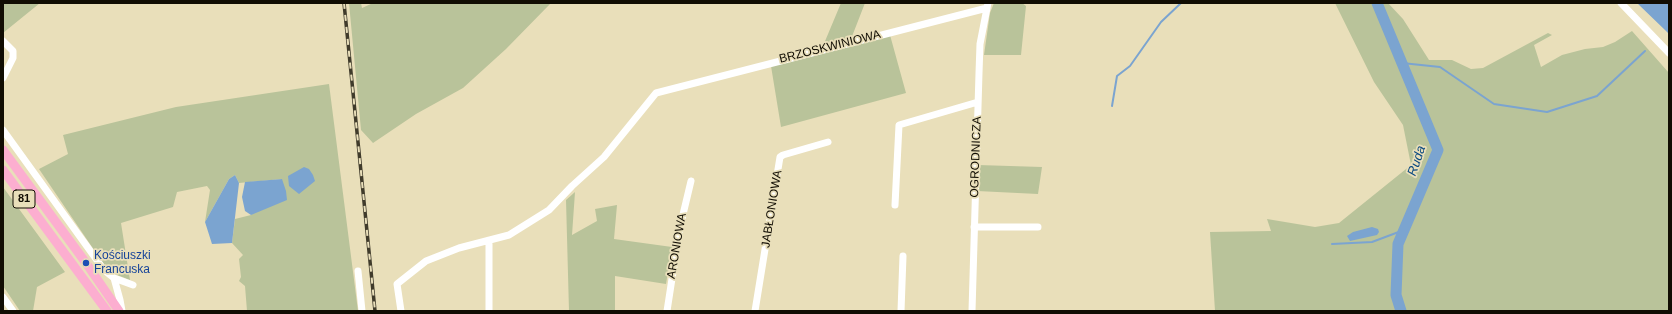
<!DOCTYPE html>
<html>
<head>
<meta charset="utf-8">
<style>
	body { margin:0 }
	#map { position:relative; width:1672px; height:314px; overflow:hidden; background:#e9dfba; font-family:Helvetica,sans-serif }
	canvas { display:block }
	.frame { position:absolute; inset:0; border:4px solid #110d03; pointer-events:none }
</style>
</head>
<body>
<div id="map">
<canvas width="1672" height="314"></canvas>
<div class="frame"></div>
</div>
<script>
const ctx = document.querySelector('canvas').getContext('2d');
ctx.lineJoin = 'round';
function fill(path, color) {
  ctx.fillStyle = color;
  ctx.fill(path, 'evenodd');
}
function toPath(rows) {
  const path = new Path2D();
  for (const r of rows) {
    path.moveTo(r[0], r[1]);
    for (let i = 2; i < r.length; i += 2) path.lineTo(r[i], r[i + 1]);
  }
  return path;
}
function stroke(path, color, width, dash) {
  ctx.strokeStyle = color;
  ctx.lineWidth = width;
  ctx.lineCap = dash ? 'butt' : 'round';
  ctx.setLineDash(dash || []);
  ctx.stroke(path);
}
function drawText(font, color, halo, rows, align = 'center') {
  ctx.font = font + ' Helvetica,sans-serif';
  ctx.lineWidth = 3.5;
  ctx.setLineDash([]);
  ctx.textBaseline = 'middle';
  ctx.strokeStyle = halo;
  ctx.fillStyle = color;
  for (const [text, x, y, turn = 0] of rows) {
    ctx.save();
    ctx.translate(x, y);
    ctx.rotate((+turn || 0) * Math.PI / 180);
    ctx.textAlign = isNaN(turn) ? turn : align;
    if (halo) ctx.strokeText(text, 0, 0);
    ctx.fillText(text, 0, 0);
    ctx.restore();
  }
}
const green = toPath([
	[3,3,40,3,3,33],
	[349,3,361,3,362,8,373,3,551,3,506,49,463,88,416,114,373,143,361,130],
	[841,3,865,3,851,39,823,46],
	[994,3,1022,3,1026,6,1021,55,984,55,990,13],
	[1335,3,1388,3,1403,19,1429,60,1452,60,1471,69,1483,68,1548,33,1552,35,1534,45,1541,67,1562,55,1585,49,1603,47,1615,42,1632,31,1669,73,1669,311,1215,311,1210,232,1271,231,1267,219,1315,227,1339,223,1411,165,1403,125,1374,82],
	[890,35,906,93,781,127,771,66],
	[329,84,358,311,247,311,245,286,239,281,241,277,239,259,243,255,232,243,235,219,251,215,282,179,239,183,235,175,229,179,205,222,210,190,207,186,177,192,173,207,121,223,130,280,109,272,39,169,68,154,63,135,176,107],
	[978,165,1042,167,1038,194,977,191],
	[3,187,65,272,37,287,33,311,20,311,3,286],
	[575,192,572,235,597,221,595,209,617,205,614,239,672,247,666,284,615,276,615,311,569,311,566,200]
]);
const water = toPath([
	[1637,3,1669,3,1669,34,1665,30],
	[304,167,309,169,313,175,315,181,299,194,289,186,288,176],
	[235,175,239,183,232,243,212,244,205,222,229,179],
	[282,179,286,191,287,200,251,215,245,211,242,197,245,182],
	[1372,227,1378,229,1379,232,1377,235,1350,241,1347,236,1353,232]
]);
const stream = toPath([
	[1402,63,1440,67,1494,104,1547,112,1597,96,1645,51],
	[1112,106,1117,76,1130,66,1161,22,1181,3],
	[1332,244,1372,242,1404,230]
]);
const river = toPath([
	[1377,3,1438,150,1398,244,1396,295,1401,311]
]);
const minor = toPath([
	[1621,3,1669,53],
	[3,41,13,51,13,58,3,78],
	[3,130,104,270,114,278,133,285],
	[895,205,899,125,978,102],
	[974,227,1038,227],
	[358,271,362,311],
	[114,278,120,300,122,311],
	[3,297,13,311],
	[401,311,397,284,426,261,459,248,509,235,549,210,572,186,604,157,656,93,987,8],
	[489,311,489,240],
	[667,311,680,227,691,181],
	[755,311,780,157,783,155,828,142],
	[901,311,903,256],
	[972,311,979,73,980,44,988,3]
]);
const major = toPath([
	[3,150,86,263,119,311],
	[3,170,107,311]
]);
const rail = toPath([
	[344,3,375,311]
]);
const markers = [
	[86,263,4,"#1a4fb4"]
];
const shields = [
	[24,199,22]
];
const shieldNames = [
	["81",24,199]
];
const streetNames = [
	["BRZOSKWINIOWA",830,47,-14],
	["OGRODNICZA",976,157,-88],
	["JABŁONIOWA",772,209,-81],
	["ARONIOWA",677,246,-80]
];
const transitNames = [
	["Kościuszki",94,256],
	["Francuska",94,270]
];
const waterNames = [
	["Ruda",1417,161,-71]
];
fill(green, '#b9c39a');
fill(water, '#7ba4d0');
stroke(stream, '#7ba4d0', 2);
stroke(river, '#7ba4d0', 11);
stroke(minor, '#fff', 7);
stroke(major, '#fcaed0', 9);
stroke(rail, '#403b2b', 3.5);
stroke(rail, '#e9dfba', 2, [6]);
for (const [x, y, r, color] of markers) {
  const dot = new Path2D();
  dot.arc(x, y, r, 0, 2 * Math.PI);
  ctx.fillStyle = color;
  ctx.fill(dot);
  stroke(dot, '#e9dfba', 1.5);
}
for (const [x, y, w] of shields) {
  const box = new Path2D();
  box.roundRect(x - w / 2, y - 9, w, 18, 3);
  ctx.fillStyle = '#e9dfba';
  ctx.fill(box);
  stroke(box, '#110d03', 1);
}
drawText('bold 11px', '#110d03', null, shieldNames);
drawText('12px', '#110d03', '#e9dfba', streetNames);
drawText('12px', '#164399', '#e9dfba', transitNames, 'left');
drawText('italic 13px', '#0a4980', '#e9dfba', waterNames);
</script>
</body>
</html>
